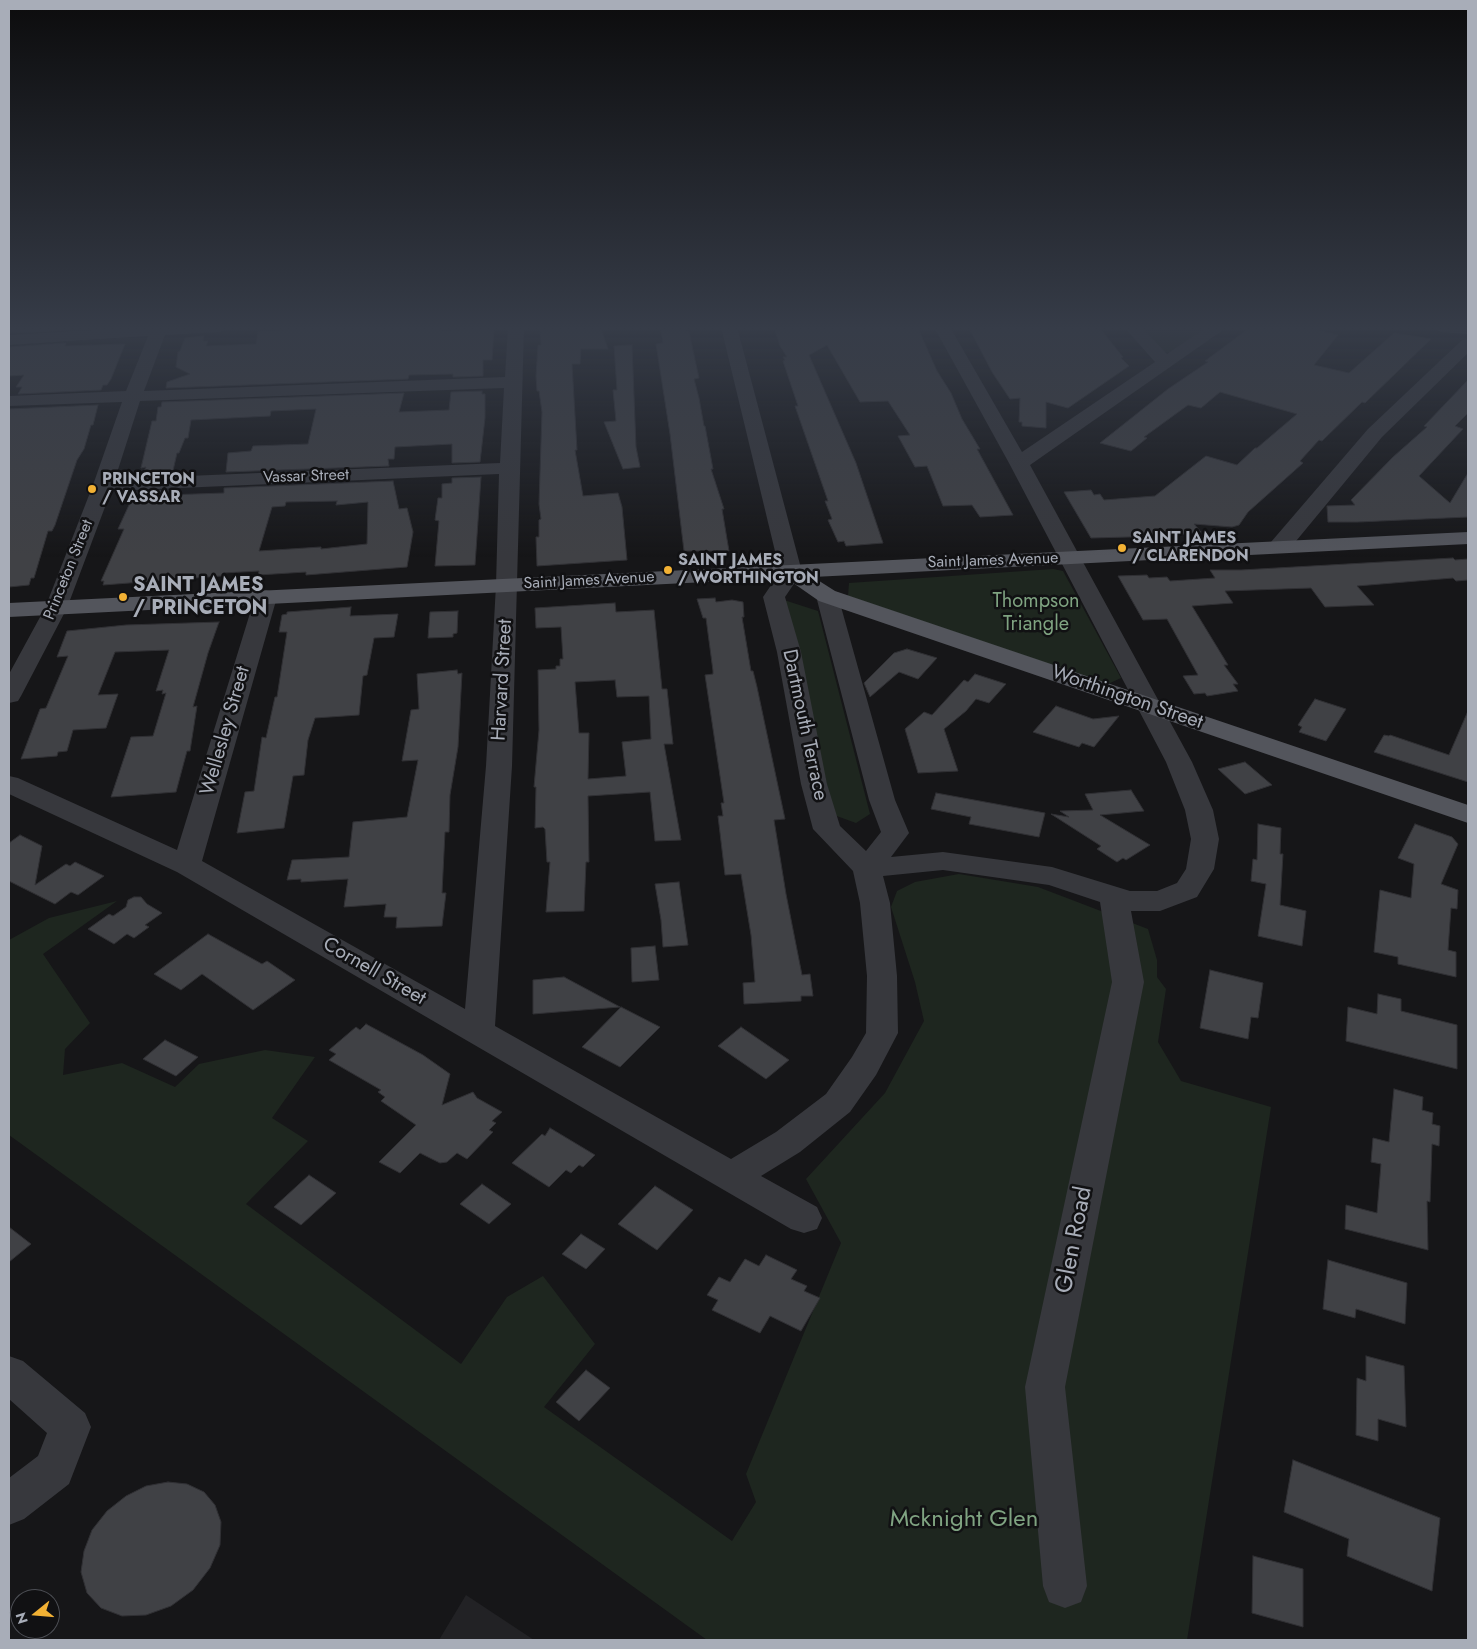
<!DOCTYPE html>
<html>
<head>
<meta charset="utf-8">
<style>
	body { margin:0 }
	#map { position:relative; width:1477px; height:1649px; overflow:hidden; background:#161618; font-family:Jost,sans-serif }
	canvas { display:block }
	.frame { position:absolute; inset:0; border:10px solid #a8adb8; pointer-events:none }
	.north { position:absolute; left:10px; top:1589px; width:50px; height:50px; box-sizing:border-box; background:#111113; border:1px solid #4d4f55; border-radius:50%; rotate:253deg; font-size:14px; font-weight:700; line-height:20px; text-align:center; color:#a8adb8 }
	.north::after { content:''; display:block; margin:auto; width:18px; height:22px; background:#f2b134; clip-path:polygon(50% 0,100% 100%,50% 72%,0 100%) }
</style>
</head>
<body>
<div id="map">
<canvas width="1477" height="1649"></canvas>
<div class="frame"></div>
<div class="north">N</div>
</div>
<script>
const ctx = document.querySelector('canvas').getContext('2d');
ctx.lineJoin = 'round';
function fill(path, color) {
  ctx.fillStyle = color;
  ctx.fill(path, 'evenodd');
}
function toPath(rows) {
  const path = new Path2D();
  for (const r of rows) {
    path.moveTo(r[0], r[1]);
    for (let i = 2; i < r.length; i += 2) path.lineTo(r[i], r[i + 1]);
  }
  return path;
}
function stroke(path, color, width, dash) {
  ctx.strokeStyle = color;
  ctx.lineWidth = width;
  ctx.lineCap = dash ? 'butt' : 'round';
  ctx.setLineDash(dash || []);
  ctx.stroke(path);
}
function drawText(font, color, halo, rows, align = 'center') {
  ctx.font = font + ' Jost,sans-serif';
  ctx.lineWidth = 5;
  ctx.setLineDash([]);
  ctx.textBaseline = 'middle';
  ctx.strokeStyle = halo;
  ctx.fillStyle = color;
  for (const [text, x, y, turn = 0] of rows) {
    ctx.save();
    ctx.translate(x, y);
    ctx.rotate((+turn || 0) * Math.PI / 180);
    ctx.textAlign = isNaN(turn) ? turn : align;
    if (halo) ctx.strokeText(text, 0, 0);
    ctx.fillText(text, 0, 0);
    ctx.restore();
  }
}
const built = toPath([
	[466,1595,534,1640,439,1640]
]);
const green = toPath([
	[1138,327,1207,327,1170,353,1157,351],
	[1053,569,1063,571,1121,678,1108,684,848,596,849,583],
	[784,600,818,611,870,814,856,823,834,815],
	[959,874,1038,887,1148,929,1157,960,1157,977,1166,989,1158,1042,1181,1081,1271,1107,1187,1640,707,1640,9,1135,9,940,49,918,117,901,43,954,90,1023,65,1049,63,1075,122,1063,175,1087,199,1064,265,1050,315,1057,272,1118,308,1141,246,1204,461,1364,507,1297,543,1276,595,1344,544,1407,732,1541,756,1502,746,1474,841,1243,806,1179,885,1093,924,1021,915,982,891,907,897,891,915,882]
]);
const building = toPath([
	[9,326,71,326,70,330,9,333,9,326],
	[540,326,568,326,568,329,600,326,608,349,581,349,580,364,572,364,577,450,575,450,583,496,618,493,622,507,627,560,537,566,536,537,539,537,539,520,541,519,539,504,542,412,539,391,537,391,536,376,538,345,541,345,540,326],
	[796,326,917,326,937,371,951,393,962,419,980,449,977,449,1013,515,980,517,972,505,943,506,927,466,915,467,898,436,910,435,888,401,860,402,827,345,809,355,856,463,883,543,846,546,844,541,838,542,828,520,832,519,825,501,828,501,795,406,798,406,783,361,785,360,783,357,787,357,780,346,774,327,796,326],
	[968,326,1098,326,1123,357,1121,358,1129,366,1068,408,1046,402,1046,428,1022,426,1022,422,1019,422,1020,398,1010,399,992,372,968,326],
	[1252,326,1299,326,1338,335,1314,365,1349,373,1394,333,1431,339,1365,403,1362,402,1322,441,1319,440,1300,461,1303,463,1248,512,1239,525,1232,527,1194,524,1201,532,1166,536,1091,538,1064,492,1091,490,1094,495,1100,494,1104,500,1155,496,1206,456,1237,465,1255,448,1257,448,1297,414,1220,392,1201,408,1188,405,1144,437,1147,438,1131,451,1100,443,1168,389,1208,362,1205,361,1252,326],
	[336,327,416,327,416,330,441,329,440,331,494,329,492,360,483,360,483,376,453,377,453,374,409,375,408,379,166,388,167,382,190,374,176,367,178,352,180,351,185,338,204,336,203,341,208,341,206,346,256,344,258,332,336,327],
	[683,329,689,332,699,378,694,379,699,398,704,426,705,426,713,469,711,469,724,509,722,509,729,551,684,551,670,434,656,344,663,343,661,330,683,329],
	[66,343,65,346,125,344,111,379,107,385,103,385,101,390,18,394,22,387,16,387,24,375,9,376,9,347,66,343],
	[632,345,636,447,640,467,623,469,604,422,616,421,613,390,617,390,614,346,632,345],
	[1468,380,1468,413,1455,426,1463,429,1419,476,1450,503,1468,473,1468,517,1358,522,1328,522,1327,506,1355,505,1351,500,1393,457,1427,427,1424,426,1468,380],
	[482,391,482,394,485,394,485,418,480,462,452,463,452,444,395,447,394,459,388,459,389,466,226,472,228,453,251,451,253,446,308,444,316,409,271,411,270,416,191,420,188,438,185,438,179,453,177,453,172,475,142,476,146,467,141,468,152,421,156,421,158,407,161,407,162,402,404,393,399,412,449,410,451,392,482,391],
	[98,405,93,425,91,425,84,449,77,460,55,525,52,531,48,531,34,578,31,578,29,585,9,587,9,409,98,405],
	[481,477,475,565,435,566,439,521,435,520,438,498,442,498,442,484,452,483,452,478,481,477],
	[393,481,399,509,407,508,413,532,407,567,306,575,306,572,258,575,259,571,223,573,221,576,103,585,104,581,101,581,124,529,118,529,135,492,168,490,167,495,224,493,224,488,393,481],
	[337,501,336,505,368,502,367,544,321,549,321,547,259,551,272,507,285,506,286,502,337,501],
	[1453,558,1455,560,1468,559,1468,580,1456,581,1453,578,1357,586,1374,605,1325,607,1311,588,1225,591,1233,603,1192,606,1228,665,1224,665,1238,684,1233,684,1238,691,1207,696,1205,693,1194,694,1183,676,1198,675,1167,619,1143,620,1118,576,1147,575,1149,578,1167,577,1170,581,1215,578,1210,570,1241,570,1453,558],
	[715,598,716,602,732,600,743,602,744,617,742,617,751,671,753,671,757,687,785,819,774,820,786,894,802,975,810,974,813,996,801,996,801,1001,744,1004,743,983,755,982,751,935,741,874,725,875,718,816,723,816,721,803,724,803,705,675,713,674,713,671,706,618,703,618,697,599,715,598],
	[615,603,616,612,654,610,662,689,667,689,673,744,664,744,681,840,655,841,650,792,588,796,589,862,586,862,584,911,546,912,550,862,547,862,545,829,543,827,535,828,536,787,534,787,539,730,538,670,556,669,556,666,560,666,560,659,563,659,561,627,536,628,535,608,615,603],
	[615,680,617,697,649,696,651,739,622,742,626,776,588,779,589,733,579,733,575,682,615,680],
	[351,607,350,616,398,614,394,637,374,638,367,675,363,676,359,715,315,718,308,740,304,775,293,776,284,828,237,833,245,792,254,791,262,737,266,738,275,697,277,697,287,632,279,632,282,615,287,614,287,612,351,607],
	[458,611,457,633,453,634,453,637,428,638,430,612,458,611],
	[219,622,208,653,193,707,197,706,190,751,187,751,176,792,111,797,131,737,153,736,166,693,162,694,163,690,156,691,169,650,115,652,98,695,118,694,106,728,73,730,67,751,58,752,57,756,21,759,40,709,46,708,68,656,57,657,67,631,126,625,219,622],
	[907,649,937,658,918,679,899,672,870,697,864,683,894,653,907,649],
	[457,670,458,674,462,673,458,747,450,795,449,832,445,832,442,893,446,893,442,926,396,928,397,917,384,917,386,904,344,907,348,879,301,882,301,879,287,880,292,860,349,857,353,822,407,817,418,760,402,761,411,710,419,709,417,674,457,670],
	[975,674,1006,684,989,703,976,699,966,711,944,729,958,771,918,773,905,729,924,712,932,715,964,680,968,682,975,674],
	[1315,699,1346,709,1326,741,1299,732,1302,727,1298,725,1315,699],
	[1056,706,1093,719,1119,716,1094,747,1082,743,1079,747,1033,732,1056,706],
	[1468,711,1468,782,1374,752,1384,735,1389,736,1390,735,1449,755,1468,711],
	[1245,762,1272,785,1245,794,1218,769,1245,762],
	[1131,790,1144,811,1100,815,1150,845,1126,860,1123,858,1117,862,1097,849,1101,846,1051,814,1069,817,1060,811,1093,810,1085,794,1131,790],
	[936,793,1045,813,1039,837,969,824,971,817,931,809,936,793],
	[1258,824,1281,828,1280,854,1283,854,1280,905,1306,911,1302,946,1258,936,1266,884,1251,881,1253,859,1257,860,1258,824],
	[1415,824,1452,837,1458,844,1441,884,1458,890,1457,909,1451,908,1448,950,1456,952,1456,977,1398,964,1398,957,1374,952,1380,890,1411,898,1414,864,1398,858,1415,824],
	[20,835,42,846,35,885,66,864,70,866,75,862,104,876,78,895,71,892,55,904,9,881,9,843,20,835],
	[679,882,688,945,663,947,661,920,655,884,679,882],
	[134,897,141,897,147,904,162,913,145,925,149,927,134,938,127,934,114,944,88,929,109,914,113,916,126,907,128,900,134,897],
	[208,934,262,964,267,961,295,980,253,1010,202,974,181,990,154,974,208,934],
	[655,946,659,980,632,982,631,948,655,946],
	[1210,970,1263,983,1258,1018,1251,1017,1248,1039,1200,1028,1210,970],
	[564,977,620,1007,533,1014,533,980,564,977],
	[1378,994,1401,999,1401,1011,1457,1025,1457,1069,1346,1041,1348,1007,1377,1014,1378,994],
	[621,1007,660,1027,620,1067,582,1047,621,1007],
	[366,1024,423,1055,450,1074,442,1105,473,1092,477,1098,502,1112,492,1121,496,1123,489,1130,493,1132,467,1159,457,1153,447,1162,440,1163,420,1153,400,1173,379,1162,416,1125,381,1101,385,1097,378,1092,381,1090,329,1060,336,1054,329,1050,356,1027,360,1030,366,1024],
	[741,1027,789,1060,766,1079,718,1046,741,1027],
	[165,1040,198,1057,176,1076,143,1059,165,1040],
	[1394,1089,1423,1097,1422,1110,1433,1113,1432,1124,1440,1126,1439,1146,1432,1144,1430,1202,1427,1201,1428,1250,1345,1229,1346,1205,1377,1213,1381,1164,1371,1162,1373,1138,1389,1142,1394,1089],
	[550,1128,595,1155,583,1167,579,1165,571,1173,566,1170,549,1187,512,1163,542,1134,545,1136,550,1128],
	[309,1175,336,1193,301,1225,274,1207,309,1175],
	[482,1184,511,1204,489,1224,460,1204,482,1184],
	[655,1186,693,1210,657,1250,618,1224,655,1186],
	[9,1227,31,1244,9,1262,9,1227],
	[581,1234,605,1249,586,1269,562,1254,581,1234],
	[766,1255,797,1270,791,1279,807,1286,804,1291,820,1298,801,1331,770,1316,760,1333,712,1310,718,1300,707,1295,719,1277,730,1282,745,1259,759,1266,766,1255],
	[1328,1260,1407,1283,1405,1324,1356,1309,1355,1318,1323,1309,1328,1260],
	[1366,1356,1404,1366,1406,1427,1378,1419,1378,1441,1356,1435,1357,1378,1366,1381,1366,1356],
	[586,1370,610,1388,579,1421,556,1402,586,1370],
	[1293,1460,1440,1518,1432,1591,1347,1556,1349,1539,1284,1512,1293,1460],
	[168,1482,187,1484,204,1492,215,1505,221,1522,220,1545,210,1568,193,1590,171,1606,146,1615,122,1616,101,1608,87,1593,81,1572,84,1551,92,1530,107,1511,126,1496,146,1486,168,1482],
	[1253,1556,1303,1569,1303,1627,1252,1613,1253,1556]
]);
const minor = toPath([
	[147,327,227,327,225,330,219,332,165,335,144,391,505,377,508,327,524,327,512,766,495,1026,731,1159,776,1132,826,1094,852,1057,866,1033,867,976,860,903,853,871,813,829,801,784,777,652,763,597,780,572,721,327,737,327,802,572,785,597,801,652,827,784,840,826,866,851,881,832,869,800,816,596,819,591,827,589,835,591,838,596,895,800,909,833,891,857,943,852,1052,867,1130,891,1157,891,1177,883,1186,869,1191,839,1185,810,1166,762,1145,722,1009,463,934,327,950,327,1022,452,1155,362,1124,327,1141,327,1167,354,1207,327,1225,327,1223,330,1030,465,1192,762,1213,810,1219,839,1214,869,1197,897,1160,911,1131,911,1144,982,1065,1387,1087,1586,1081,1602,1065,1608,1049,1602,1043,1586,1025,1387,1112,982,1100,902,1049,885,943,870,883,876,890,903,897,976,898,1033,876,1075,850,1112,800,1152,761,1176,817,1207,822,1218,817,1229,804,1233,791,1229,177,872,9,794,9,776,18,778,177,850,255,597,258,592,266,590,274,592,277,597,202,861,465,1009,486,766,496,585,499,474,111,491,67,608,21,696,18,701,9,703,9,674,45,608,93,485,122,402,9,406,9,396,126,391,148,336,9,345,9,335,147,327],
	[504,388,500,463,115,479,140,401,504,388],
	[1468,339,1468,353,1382,437,1287,552,1279,553,1271,552,1268,547,1271,542,1368,429,1462,340,1468,339],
	[9,1356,23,1361,85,1413,91,1427,69,1484,24,1519,9,1525,9,1478,38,1456,47,1433,9,1399,9,1356]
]);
const major = toPath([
	[1434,327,1468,327,1468,334,1442,332,1436,330,1434,327],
	[1468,532,1468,544,813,577,835,591,1468,805,1468,823,819,601,786,578,9,617,9,603,1468,532]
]);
const markers = [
	[92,489,5,"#f2b134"],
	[1122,548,5,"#f2b134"],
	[668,570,5,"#f2b134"],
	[123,597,5,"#f2b134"]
];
const farStreetnames = [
	["Vassar Street",306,477,-2],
	["Saint James Avenue",993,561,-2],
	["Princeton Street",69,570,-68],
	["Saint James Avenue",589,581,-3]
];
const farPoinames = [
	["PRINCETON",102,480],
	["/ VASSAR",102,498],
	["SAINT JAMES",1132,539],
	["/ CLARENDON",1132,557],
	["SAINT JAMES",678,561],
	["/ WORTHINGTON",678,579]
];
const poiNames = [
	["SAINT JAMES",133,586],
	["/ PRINCETON",133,609]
];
const parkNames = [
	["Thompson",1036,602],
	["Triangle",1036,625]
];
const streetNames = [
	["Harvard Street",503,680,-87],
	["Worthington Street",1127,698,19],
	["Dartmouth Terrace",804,725,78],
	["Wellesley Street",226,731,-74],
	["Cornell Street",374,972,30]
];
const nearStreetnames = [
	["Glen Road",1075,1240,-79]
];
const nearParknames = [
	["Mcknight Glen",964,1520]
];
fill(built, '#222225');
fill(green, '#1e261f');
fill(building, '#404145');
stroke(building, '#303034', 1);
fill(minor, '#37383d');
fill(major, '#53555c');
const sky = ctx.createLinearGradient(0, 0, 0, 557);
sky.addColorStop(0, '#0c0c0d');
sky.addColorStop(0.59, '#363c48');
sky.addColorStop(1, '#363c4800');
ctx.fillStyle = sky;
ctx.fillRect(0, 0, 1477, 557);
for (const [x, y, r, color] of markers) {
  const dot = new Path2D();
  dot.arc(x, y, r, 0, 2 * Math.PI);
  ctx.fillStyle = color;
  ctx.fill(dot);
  stroke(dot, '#111113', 2);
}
drawText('16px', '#a8adb8', '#111113', farStreetnames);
drawText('bold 16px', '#a8adb8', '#111113', farPoinames, 'left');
drawText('bold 20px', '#a8adb8', '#111113', poiNames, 'left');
drawText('20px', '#7fa381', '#111113', parkNames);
drawText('20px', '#a8adb8', '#111113', streetNames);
drawText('24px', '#a8adb8', '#111113', nearStreetnames);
drawText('24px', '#7fa381', '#111113', nearParknames);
</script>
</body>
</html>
